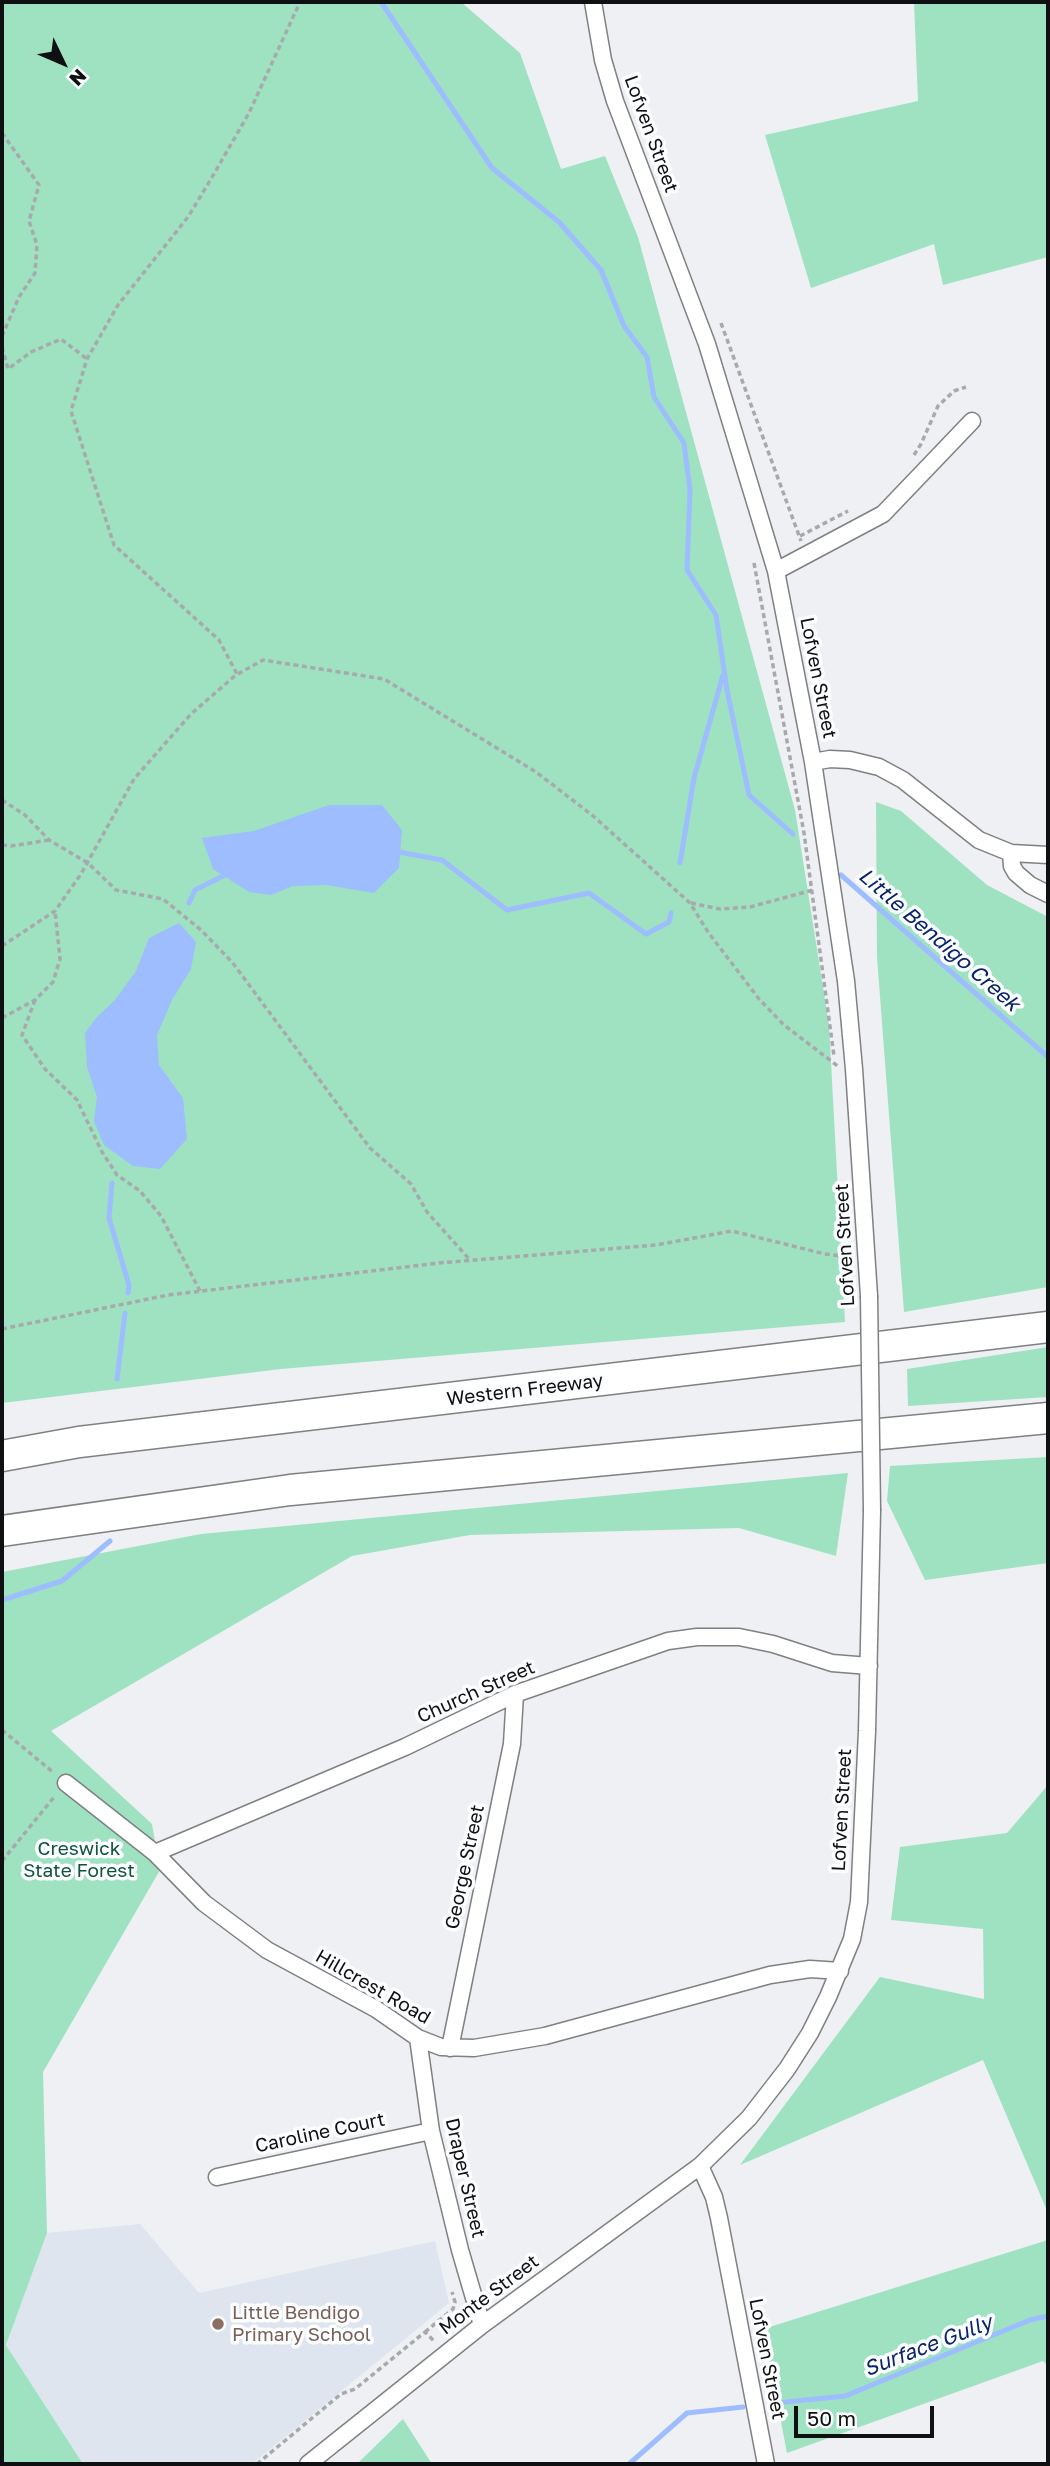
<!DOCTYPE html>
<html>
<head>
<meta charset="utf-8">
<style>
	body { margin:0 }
	#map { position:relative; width:1050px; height:2466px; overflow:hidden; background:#eef0f3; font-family:"Golos Text",sans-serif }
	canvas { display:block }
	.frame { position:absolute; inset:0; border:4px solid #0f1011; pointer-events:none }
	.north { position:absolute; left:28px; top:28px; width:70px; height:70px; -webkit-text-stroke:5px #fcfdff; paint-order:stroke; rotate:134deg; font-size:19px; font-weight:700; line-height:28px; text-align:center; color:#0f1011 }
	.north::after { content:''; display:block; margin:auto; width:24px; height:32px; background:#0f1011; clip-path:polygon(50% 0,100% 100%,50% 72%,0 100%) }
	.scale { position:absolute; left:794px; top:2406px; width:140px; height:32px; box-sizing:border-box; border:4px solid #0f1011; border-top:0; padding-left:9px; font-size:21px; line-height:24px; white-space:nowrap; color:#0f1011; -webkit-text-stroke:5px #fcfdff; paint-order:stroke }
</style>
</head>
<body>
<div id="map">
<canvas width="1050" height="2466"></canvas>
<div class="frame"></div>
<div class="north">N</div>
<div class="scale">50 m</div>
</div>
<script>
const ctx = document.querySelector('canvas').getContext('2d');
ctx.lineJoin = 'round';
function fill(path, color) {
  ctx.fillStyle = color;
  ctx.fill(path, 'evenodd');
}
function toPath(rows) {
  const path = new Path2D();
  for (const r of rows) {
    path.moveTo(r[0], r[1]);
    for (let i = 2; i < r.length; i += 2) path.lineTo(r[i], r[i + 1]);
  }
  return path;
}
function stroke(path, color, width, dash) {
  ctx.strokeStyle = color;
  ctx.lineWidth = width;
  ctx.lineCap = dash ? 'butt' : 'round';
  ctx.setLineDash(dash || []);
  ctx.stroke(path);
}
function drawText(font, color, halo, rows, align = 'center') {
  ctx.font = font + ' "Golos Text",sans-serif';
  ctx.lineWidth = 7;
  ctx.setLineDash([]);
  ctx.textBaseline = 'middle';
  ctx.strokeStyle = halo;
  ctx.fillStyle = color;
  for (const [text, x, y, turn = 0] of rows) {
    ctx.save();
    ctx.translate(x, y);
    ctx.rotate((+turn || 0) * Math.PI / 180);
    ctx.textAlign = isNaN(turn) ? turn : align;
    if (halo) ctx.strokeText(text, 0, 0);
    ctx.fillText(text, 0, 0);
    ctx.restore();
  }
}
const built = toPath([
	[140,2224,199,2293,435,2241,449,2303,252,2464,83,2464,6,2345,47,2233]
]);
const green = toPath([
	[2,2,461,2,520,53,561,169,605,156,638,237,795,810,829,1025,845,1322,281,1369,2,1403],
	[914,2,1048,2,1048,257,943,285,934,244,811,288,765,135,918,101],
	[876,802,901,811,987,885,1048,917,1048,1287,904,1312,877,957],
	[1048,1347,1048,1397,908,1406,907,1369],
	[1048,1457,1048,1563,925,1580,887,1501,890,1466],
	[848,1473,836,1556,739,1528,470,1535,352,1556,51,1731,152,1824,160,1870,43,2072,47,2233,6,2345,83,2464,2,2464,2,1572,201,1534],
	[1048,1785,1048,2213,983,2060,740,2165,880,1977,984,1999,983,1929,891,1920,900,1847,1007,1833],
	[1048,2240,1048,2366,1043,2361,787,2453,763,2329],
	[403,2419,432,2464,357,2464]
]);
const water = toPath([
	[329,805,382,805,402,830,399,868,374,893,327,885,293,886,271,895,249,892,213,869,202,838,254,831],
	[179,923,196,942,191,969,172,1000,157,1035,159,1065,183,1098,187,1139,160,1169,133,1166,104,1145,94,1121,97,1097,87,1067,85,1033,97,1017,115,1000,136,971,149,938]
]);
const stream = toPath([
	[381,2,492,168,559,222,601,270,624,326,647,357,654,397,684,443,690,490,687,570,716,615,727,690,749,795,793,834],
	[394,851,442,860,507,910,589,893,646,934,669,922,671,913],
	[680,863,694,778,723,675],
	[841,875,1048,1057],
	[189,903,195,890,227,874],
	[112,1183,109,1218,129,1285,128,1293],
	[117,1379,125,1313],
	[2,1600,62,1581,110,1541],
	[776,2403,845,2396,1030,2320,1048,2316],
	[629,2464,687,2413,743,2407]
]);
const path = toPath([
	[2,133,39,185,29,221,37,245,35,273,19,297,2,336],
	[721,323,801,541],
	[2,347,8,369,31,352,61,339,87,359],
	[914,455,921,444,938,406,954,391,966,387],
	[800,536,848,511],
	[754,563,804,833,834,1056],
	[238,674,263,660,384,679,536,772,592,815,690,903,708,932,759,999,784,1025,839,1067],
	[2,800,25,815,49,840,88,863,116,890,163,899,201,930,232,962,370,1148,411,1184,427,1212,470,1260],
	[2,845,11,846,49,840],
	[691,903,720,909,750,907,813,890],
	[2,946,55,911,81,874,134,779,191,714,237,674,219,640,114,545,71,411,87,359,118,305,188,217,211,179,249,113,300,2],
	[35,1000,22,1035,45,1069,77,1100,102,1152,117,1175,140,1191,161,1216,200,1291],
	[2,1018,35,1000,53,982,60,959,55,911],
	[2,1329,168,1295,439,1263,656,1245,732,1231,825,1254,851,1257],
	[2,1730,54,1773],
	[2,1861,55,1796],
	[425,2332,453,2309,455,2302,452,2292],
	[257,2464,341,2394,355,2389,425,2332,434,2341]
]);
const minor = toPath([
	[593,2,603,60,615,101,707,344,776,571,813,762,846,981,854,1069,869,1296],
	[776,571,883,514,972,421],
	[813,762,830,759,850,760,879,767,903,780,979,840,1011,853,1048,855],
	[1011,853,1012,866,1016,873,1030,885,1048,894],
	[66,1783,155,1853,204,1903,267,1950,376,2009,418,2038,441,2047,474,2048,545,2036,770,1975,810,1969,840,1971],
	[155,1853,405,1747,515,1694,668,1641,697,1637,739,1637,773,1644,832,1663,869,1666],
	[418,2038,431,2131,460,2250,482,2325],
	[450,2048,512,1744,515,1694],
	[217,2177,431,2131],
	[308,2464,482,2325,700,2166],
	[766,2464,719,2218,714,2197,700,2166,749,2118,787,2069,810,2033,828,1997,852,1939,859,1902,867,1731,872,1511]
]);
const motorway = toPath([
	[2,1456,79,1442,1048,1327],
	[2,1531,290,1490,1048,1418]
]);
const minorBridge = toPath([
	[869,1296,872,1511]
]);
const markers = [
	[218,2324,7,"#8d6e63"]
];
const streetNames = [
	["Lofven Street",651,134,70],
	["Lofven Street",818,678,79],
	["Lofven Street",845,1245,-93],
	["Western Freeway",525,1390,-7],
	["Church Street",476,1692,-24],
	["Lofven Street",842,1810,-87],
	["George Street",465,1867,-78],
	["Hillcrest Road",373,1987,30],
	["Caroline Court",320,2133,-12],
	["Draper Street",465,2178,77],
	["Monte Street",489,2295,-37],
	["Lofven Street",767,2359,79]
];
const parkNames = [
	["Creswick",79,1849],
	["State Forest",79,1871]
];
const educationNames = [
	["Little Bendigo",232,2313],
	["Primary School",232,2335]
];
const waterNames = [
	["Little Bendigo Creek",939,940,41],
	["Surface Gully",928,2346,-21]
];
fill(built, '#dee5ee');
fill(green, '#9ee2c2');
fill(water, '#9dbdfe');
stroke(stream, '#9dbdfe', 5);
stroke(minor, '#7e8083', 19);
stroke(motorway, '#7e8083', 33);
stroke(path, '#a8a9ac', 3.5, [5, 3.5]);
stroke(minor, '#fff', 16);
stroke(motorway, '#fff', 30);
stroke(minorBridge, '#7e8083', 19, []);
stroke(minorBridge, '#fff', 16);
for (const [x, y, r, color] of markers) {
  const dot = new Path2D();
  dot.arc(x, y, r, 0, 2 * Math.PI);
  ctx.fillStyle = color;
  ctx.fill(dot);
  stroke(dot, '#fcfdff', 2.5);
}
drawText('19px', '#0f1011', '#fcfdff', streetNames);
drawText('19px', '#0e533a', '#fcfdff', parkNames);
drawText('19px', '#785e54', '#fcfdff', educationNames, 'left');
drawText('italic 21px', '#09236b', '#fcfdff', waterNames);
</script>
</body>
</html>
